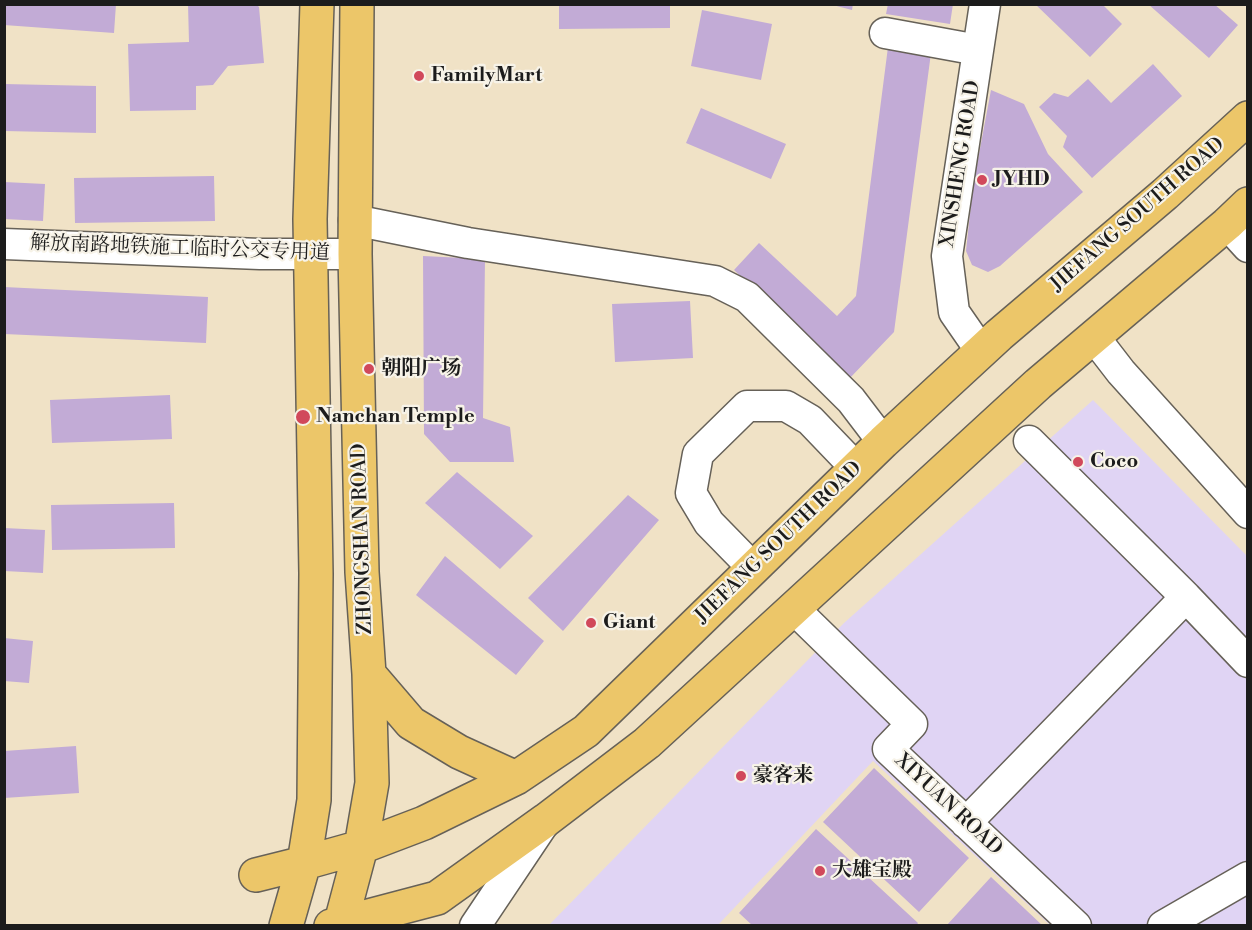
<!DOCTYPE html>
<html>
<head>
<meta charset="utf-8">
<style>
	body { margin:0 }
	#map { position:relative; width:1252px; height:930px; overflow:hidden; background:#f0e2c6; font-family:"Libre Bodoni",serif }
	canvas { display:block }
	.frame { position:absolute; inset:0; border:6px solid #1c1c1c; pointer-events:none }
</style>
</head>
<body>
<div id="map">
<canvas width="1252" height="930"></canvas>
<div class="frame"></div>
</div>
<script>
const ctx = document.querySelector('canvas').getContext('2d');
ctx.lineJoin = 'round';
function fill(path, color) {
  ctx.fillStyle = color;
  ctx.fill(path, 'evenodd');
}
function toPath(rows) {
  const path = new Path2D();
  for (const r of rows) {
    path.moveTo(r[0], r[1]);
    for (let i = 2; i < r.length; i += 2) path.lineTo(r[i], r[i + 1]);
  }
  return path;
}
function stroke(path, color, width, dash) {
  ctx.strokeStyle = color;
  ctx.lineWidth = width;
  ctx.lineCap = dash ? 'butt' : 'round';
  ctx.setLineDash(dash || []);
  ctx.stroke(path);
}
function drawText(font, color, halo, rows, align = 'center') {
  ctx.font = font + ' "Libre Bodoni","Noto Serif SC",serif';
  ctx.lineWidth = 4.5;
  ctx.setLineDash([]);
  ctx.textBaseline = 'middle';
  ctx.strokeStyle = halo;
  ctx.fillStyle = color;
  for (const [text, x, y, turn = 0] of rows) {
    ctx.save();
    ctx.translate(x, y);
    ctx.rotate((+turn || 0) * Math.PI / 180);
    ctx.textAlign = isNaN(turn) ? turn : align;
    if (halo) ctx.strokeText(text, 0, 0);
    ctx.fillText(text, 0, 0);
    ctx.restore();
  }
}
const built = toPath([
	[1093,400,1247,556,1247,925,1050,925,873,761,718,925,548,926,844,623]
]);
const building = toPath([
	[4,4,116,4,114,33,4,25],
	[188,4,256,4,259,7,264,63,228,66,213,85,196,86,196,110,130,111,128,44,189,42],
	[559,4,670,4,670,28,559,29],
	[829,4,853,4,852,10],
	[888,4,953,4,950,24,886,14],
	[1035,4,1102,4,1122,24,1090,57],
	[1148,4,1214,4,1238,25,1209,58],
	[702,10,772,24,761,80,691,66],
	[888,47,931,53,894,332,849,379,734,270,759,243,837,316,856,296],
	[1153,64,1182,96,1092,178,1063,147,1067,136,1039,107,1054,93,1068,97,1088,79,1111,103],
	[4,84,96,86,96,133,4,131],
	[991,90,1024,104,1048,154,1083,192,1000,266,988,272,972,265,966,251,973,186],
	[701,108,786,144,771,179,686,143],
	[214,176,215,221,75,223,74,178],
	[4,182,45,184,43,221,4,219],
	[423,256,485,259,483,418,510,427,514,462,450,462,424,434],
	[4,287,208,297,206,343,4,334],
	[690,301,693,358,615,362,612,304],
	[170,395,172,439,52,443,50,400],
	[457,472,533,536,500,569,425,503],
	[628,495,659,520,563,631,528,598],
	[174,503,175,548,52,550,51,505],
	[4,528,45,530,43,573,4,571],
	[445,556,544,641,516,675,416,595],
	[4,638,33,641,29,683,4,681],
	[76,746,79,793,4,798,4,751],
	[874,768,969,858,919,912,823,822],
	[816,829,918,923,916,926,753,926,739,913],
	[991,877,1043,926,946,926]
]);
const minor = toPath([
	[885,33,978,50],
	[354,220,468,243,715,281,747,297,851,400,883,442],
	[1227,224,1248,247],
	[4,244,260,254,355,254],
	[1094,337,1121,372,1248,513],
	[981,351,954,312,947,256,985,4],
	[1029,441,1186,597,1248,662],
	[753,568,709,523,691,493,698,454,747,406,786,406,810,420,856,468],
	[793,608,912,724,888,749,1076,926],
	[966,823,1186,597],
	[475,926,542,826],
	[1163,926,1248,877]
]);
const major = toPath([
	[369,674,411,723,459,752,516,778],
	[256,875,304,863,361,847,424,823,516,778,586,731,883,442,999,335,1165,194,1248,118],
	[286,926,304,863,314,800,316,574,310,219,317,4],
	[331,926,437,898,546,820,647,743,1038,384,1227,224,1248,204],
	[340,926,361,847,372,783,369,674,362,572,355,254,357,4]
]);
const markers = [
	[419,76,6,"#d1495b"],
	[982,180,6,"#d1495b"],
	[369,369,6,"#d1495b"],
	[303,417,8,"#d1495b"],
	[1078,462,6,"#d1495b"],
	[591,623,6,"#d1495b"],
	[741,776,6,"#d1495b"],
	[820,871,6,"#d1495b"]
];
const poiNames = [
	["FamilyMart",431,76],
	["JYHD",994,180],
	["朝阳广场",381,369],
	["Nanchan Temple",316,417],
	["Coco",1090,462],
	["Giant",603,623],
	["豪客来",753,776],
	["大雄宝殿",832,871]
];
const streetNames = [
	["XINSHENG ROAD",961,164,-81],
	["JIEFANG SOUTH ROAD",1138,215,-41],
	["解放南路地铁施工临时公交专用道",180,249,2],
	["ZHONGSHAN ROAD",363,539,-92],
	["JIEFANG SOUTH ROAD",779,543,-44],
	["XIYUAN ROAD",948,805,43]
];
fill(built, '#e0d4f4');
fill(building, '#c2abd6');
stroke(minor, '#666158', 33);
stroke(major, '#666158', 36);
stroke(minor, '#fff', 30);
stroke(major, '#ecc669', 33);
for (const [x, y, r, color] of markers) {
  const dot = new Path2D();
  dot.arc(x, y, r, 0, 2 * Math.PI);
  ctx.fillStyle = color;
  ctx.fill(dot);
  stroke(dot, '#f7f3e8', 2);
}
drawText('bold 20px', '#1c1c1c', '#f7f3e8', poiNames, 'left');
drawText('20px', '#1c1c1c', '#f7f3e8', streetNames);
</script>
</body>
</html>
